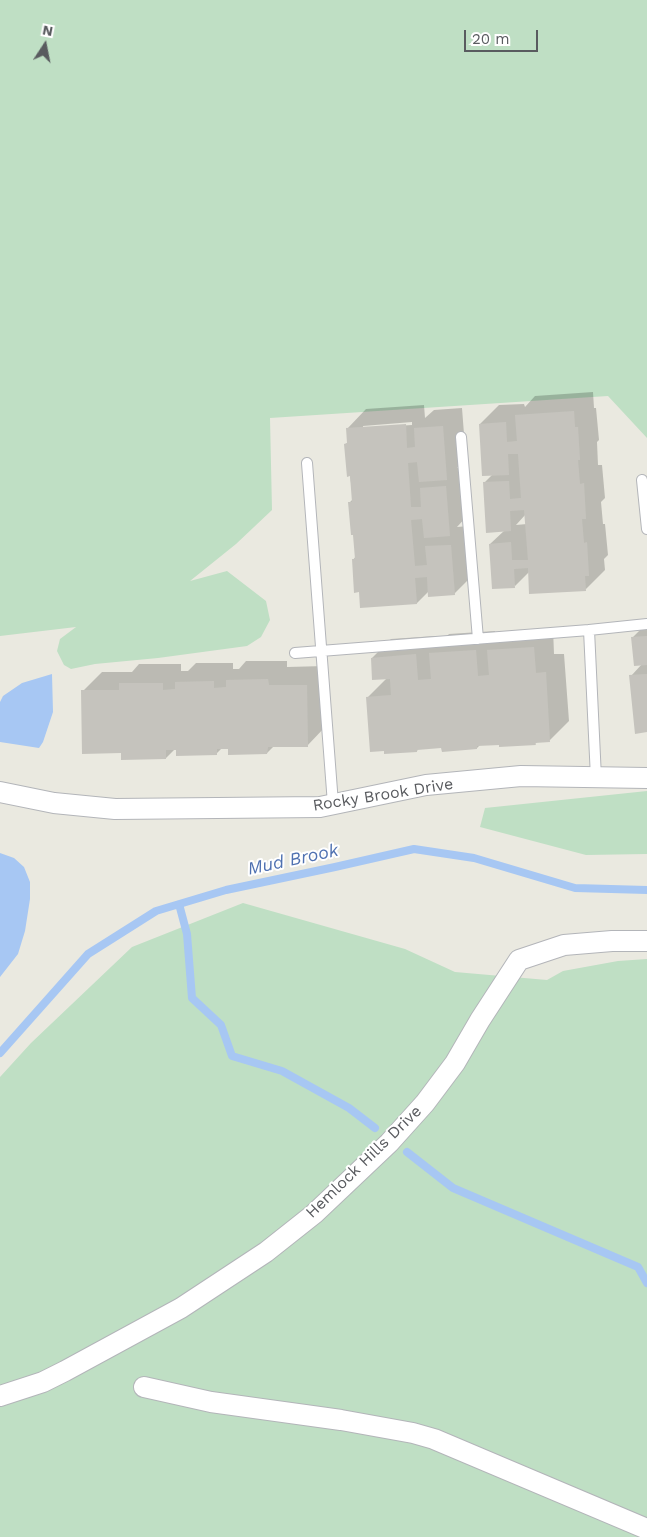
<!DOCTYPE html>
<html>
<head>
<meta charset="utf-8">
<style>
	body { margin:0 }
	#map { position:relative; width:647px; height:1537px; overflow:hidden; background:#eae9e0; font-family:"Work Sans",sans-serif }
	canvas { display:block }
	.north { position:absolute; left:20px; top:20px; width:50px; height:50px; -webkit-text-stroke:4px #fff; paint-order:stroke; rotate:11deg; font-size:14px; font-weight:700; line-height:20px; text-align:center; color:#595b5f }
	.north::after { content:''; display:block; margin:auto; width:18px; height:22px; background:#595b5f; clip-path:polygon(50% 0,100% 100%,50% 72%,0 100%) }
	.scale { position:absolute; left:464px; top:30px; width:74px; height:22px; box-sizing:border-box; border:2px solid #595b5f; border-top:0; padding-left:6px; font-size:15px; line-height:18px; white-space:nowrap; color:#595b5f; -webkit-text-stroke:4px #fff; paint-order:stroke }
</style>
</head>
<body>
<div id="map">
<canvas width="647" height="1537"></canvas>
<div class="north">N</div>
<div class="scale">20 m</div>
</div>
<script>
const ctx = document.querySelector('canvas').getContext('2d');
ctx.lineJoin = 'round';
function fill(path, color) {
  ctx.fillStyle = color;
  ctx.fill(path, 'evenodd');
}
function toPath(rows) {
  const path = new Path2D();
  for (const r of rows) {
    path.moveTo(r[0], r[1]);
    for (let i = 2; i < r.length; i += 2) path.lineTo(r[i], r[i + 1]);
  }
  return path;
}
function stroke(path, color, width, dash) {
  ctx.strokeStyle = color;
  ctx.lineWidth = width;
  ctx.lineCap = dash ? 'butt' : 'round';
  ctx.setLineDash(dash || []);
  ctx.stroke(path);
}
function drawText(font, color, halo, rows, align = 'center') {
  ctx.font = font + ' "Work Sans",sans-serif';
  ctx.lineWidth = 4;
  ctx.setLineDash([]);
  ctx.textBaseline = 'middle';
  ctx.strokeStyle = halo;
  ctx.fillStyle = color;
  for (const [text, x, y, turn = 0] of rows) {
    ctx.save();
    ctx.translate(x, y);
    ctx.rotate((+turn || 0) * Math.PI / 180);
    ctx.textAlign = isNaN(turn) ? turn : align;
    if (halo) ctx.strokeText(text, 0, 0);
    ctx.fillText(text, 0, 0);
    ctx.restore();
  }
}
const green = toPath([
	[0,0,647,0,647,438,608,396,270,418,272,510,236,544,190,581,227,571,266,601,270,620,261,637,247,646,158,658,95,664,71,669,64,665,57,651,60,639,76,627,0,636],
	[647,791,647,854,586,855,480,827,485,808],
	[243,903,405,949,455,972,547,980,563,971,618,961,647,959,647,1537,0,1537,0,1077,31,1043,132,947]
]);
const water = toPath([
	[52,674,53,712,43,742,39,748,0,742,0,702,3,696,22,683],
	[0,853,14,858,24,867,30,882,30,899,25,931,18,954,0,977]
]);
const shadow = toPath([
	[593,392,594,408,596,408,599,440,597,442,598,465,602,465,605,498,601,502,603,524,605,524,608,555,604,559,605,570,586,589,529,572,515,586,490,544,505,530,484,483,492,475,480,424,499,405,524,404,525,407,535,396],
	[526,514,527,524,516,525],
	[424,405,425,418,434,410,462,408,466,460,457,468,465,468,468,515,457,527,469,526,473,575,454,594,429,591,417,603,360,591,353,560,356,556,350,502,353,499,346,444,348,442,347,429,366,409],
	[412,422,412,425,363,428,363,426],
	[647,623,647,731,631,676,642,664,632,638],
	[553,628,554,654,564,654,569,721,550,740,538,741,535,744,480,745,477,748,442,747,419,748,417,751,368,697,387,678,372,658,391,639,435,636,436,647,449,634,495,631,496,643,508,631],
	[246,661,287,661,287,667,325,666,326,726,307,746,274,746,267,753,230,747,223,747,216,754,175,749,166,758,122,752,83,691,102,672,132,672,139,664,181,664,181,671,188,671,196,663,233,663,233,669,239,669]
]);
const stream = toPath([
	[179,904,187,934,192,998,221,1025,232,1056,282,1071,349,1108,375,1128],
	[0,1053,88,954,156,911,226,890,335,867,414,849,474,858,575,888,647,890],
	[407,1152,453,1188,638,1267,647,1283]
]);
const building = toPath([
	[574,411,575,427,578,427,580,460,578,460,580,484,584,483,586,519,582,519,584,543,587,542,589,576,585,576,586,591,529,594,528,568,514,569,515,588,492,589,489,544,511,542,512,560,528,560,524,510,510,511,511,531,486,533,483,482,509,481,510,499,521,498,518,454,508,454,509,475,482,476,479,424,506,422,507,442,517,441,515,415],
	[406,424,407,448,415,447,414,428,443,426,447,480,419,482,417,462,408,463,411,507,421,507,420,488,446,486,450,536,424,538,422,519,411,520,415,566,427,565,425,546,451,545,455,595,428,597,427,577,415,578,417,604,360,608,359,592,354,593,352,559,355,559,353,535,351,535,348,502,352,502,350,476,347,477,344,444,347,443,346,428],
	[647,636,647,665,634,666,631,637],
	[534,647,536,673,546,672,550,742,535,743,536,745,499,747,499,745,477,746,477,749,442,752,441,748,417,750,417,752,384,754,384,751,370,752,366,697,391,695,390,679,372,680,371,658,416,654,418,680,431,679,429,653,476,650,478,676,489,675,487,650],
	[647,674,647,732,635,734,629,675],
	[268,679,269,685,307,685,308,747,268,747,267,754,228,755,228,749,217,749,217,755,176,756,176,750,166,750,166,759,121,760,121,753,82,754,81,690,119,690,119,683,163,683,163,690,175,689,175,682,214,681,214,688,226,687,226,680]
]);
const service = toPath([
	[461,437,478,639],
	[307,463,333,804],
	[642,480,647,529],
	[589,630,647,624],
	[295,653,589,630,596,778]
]);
const minor = toPath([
	[0,792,54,803,115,809,320,807,426,785,521,776,647,778],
	[144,1387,211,1402,341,1420,413,1433,434,1439,647,1529],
	[0,1396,43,1382,65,1371,181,1308,266,1252,314,1214,389,1143,425,1103,455,1063,480,1020,519,960,564,945,612,941,647,941]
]);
const streetNames = [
	["Rocky Brook Drive",383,795,-9],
	["Hemlock Hills Drive",364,1162,-44]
];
const waterNames = [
	["Mud Brook",293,860,-12]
];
fill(green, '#bfdfc4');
fill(water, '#a7c7f3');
fill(shadow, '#0003');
stroke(stream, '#a7c7f3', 8);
fill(building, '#c5c3bd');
stroke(service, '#b3b5b9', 12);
stroke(minor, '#b3b5b9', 22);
stroke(service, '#fff', 10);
stroke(minor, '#fff', 20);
drawText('16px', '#595b5f', '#fff', streetNames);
drawText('italic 18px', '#4f71b1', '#fff', waterNames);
</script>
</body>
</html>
